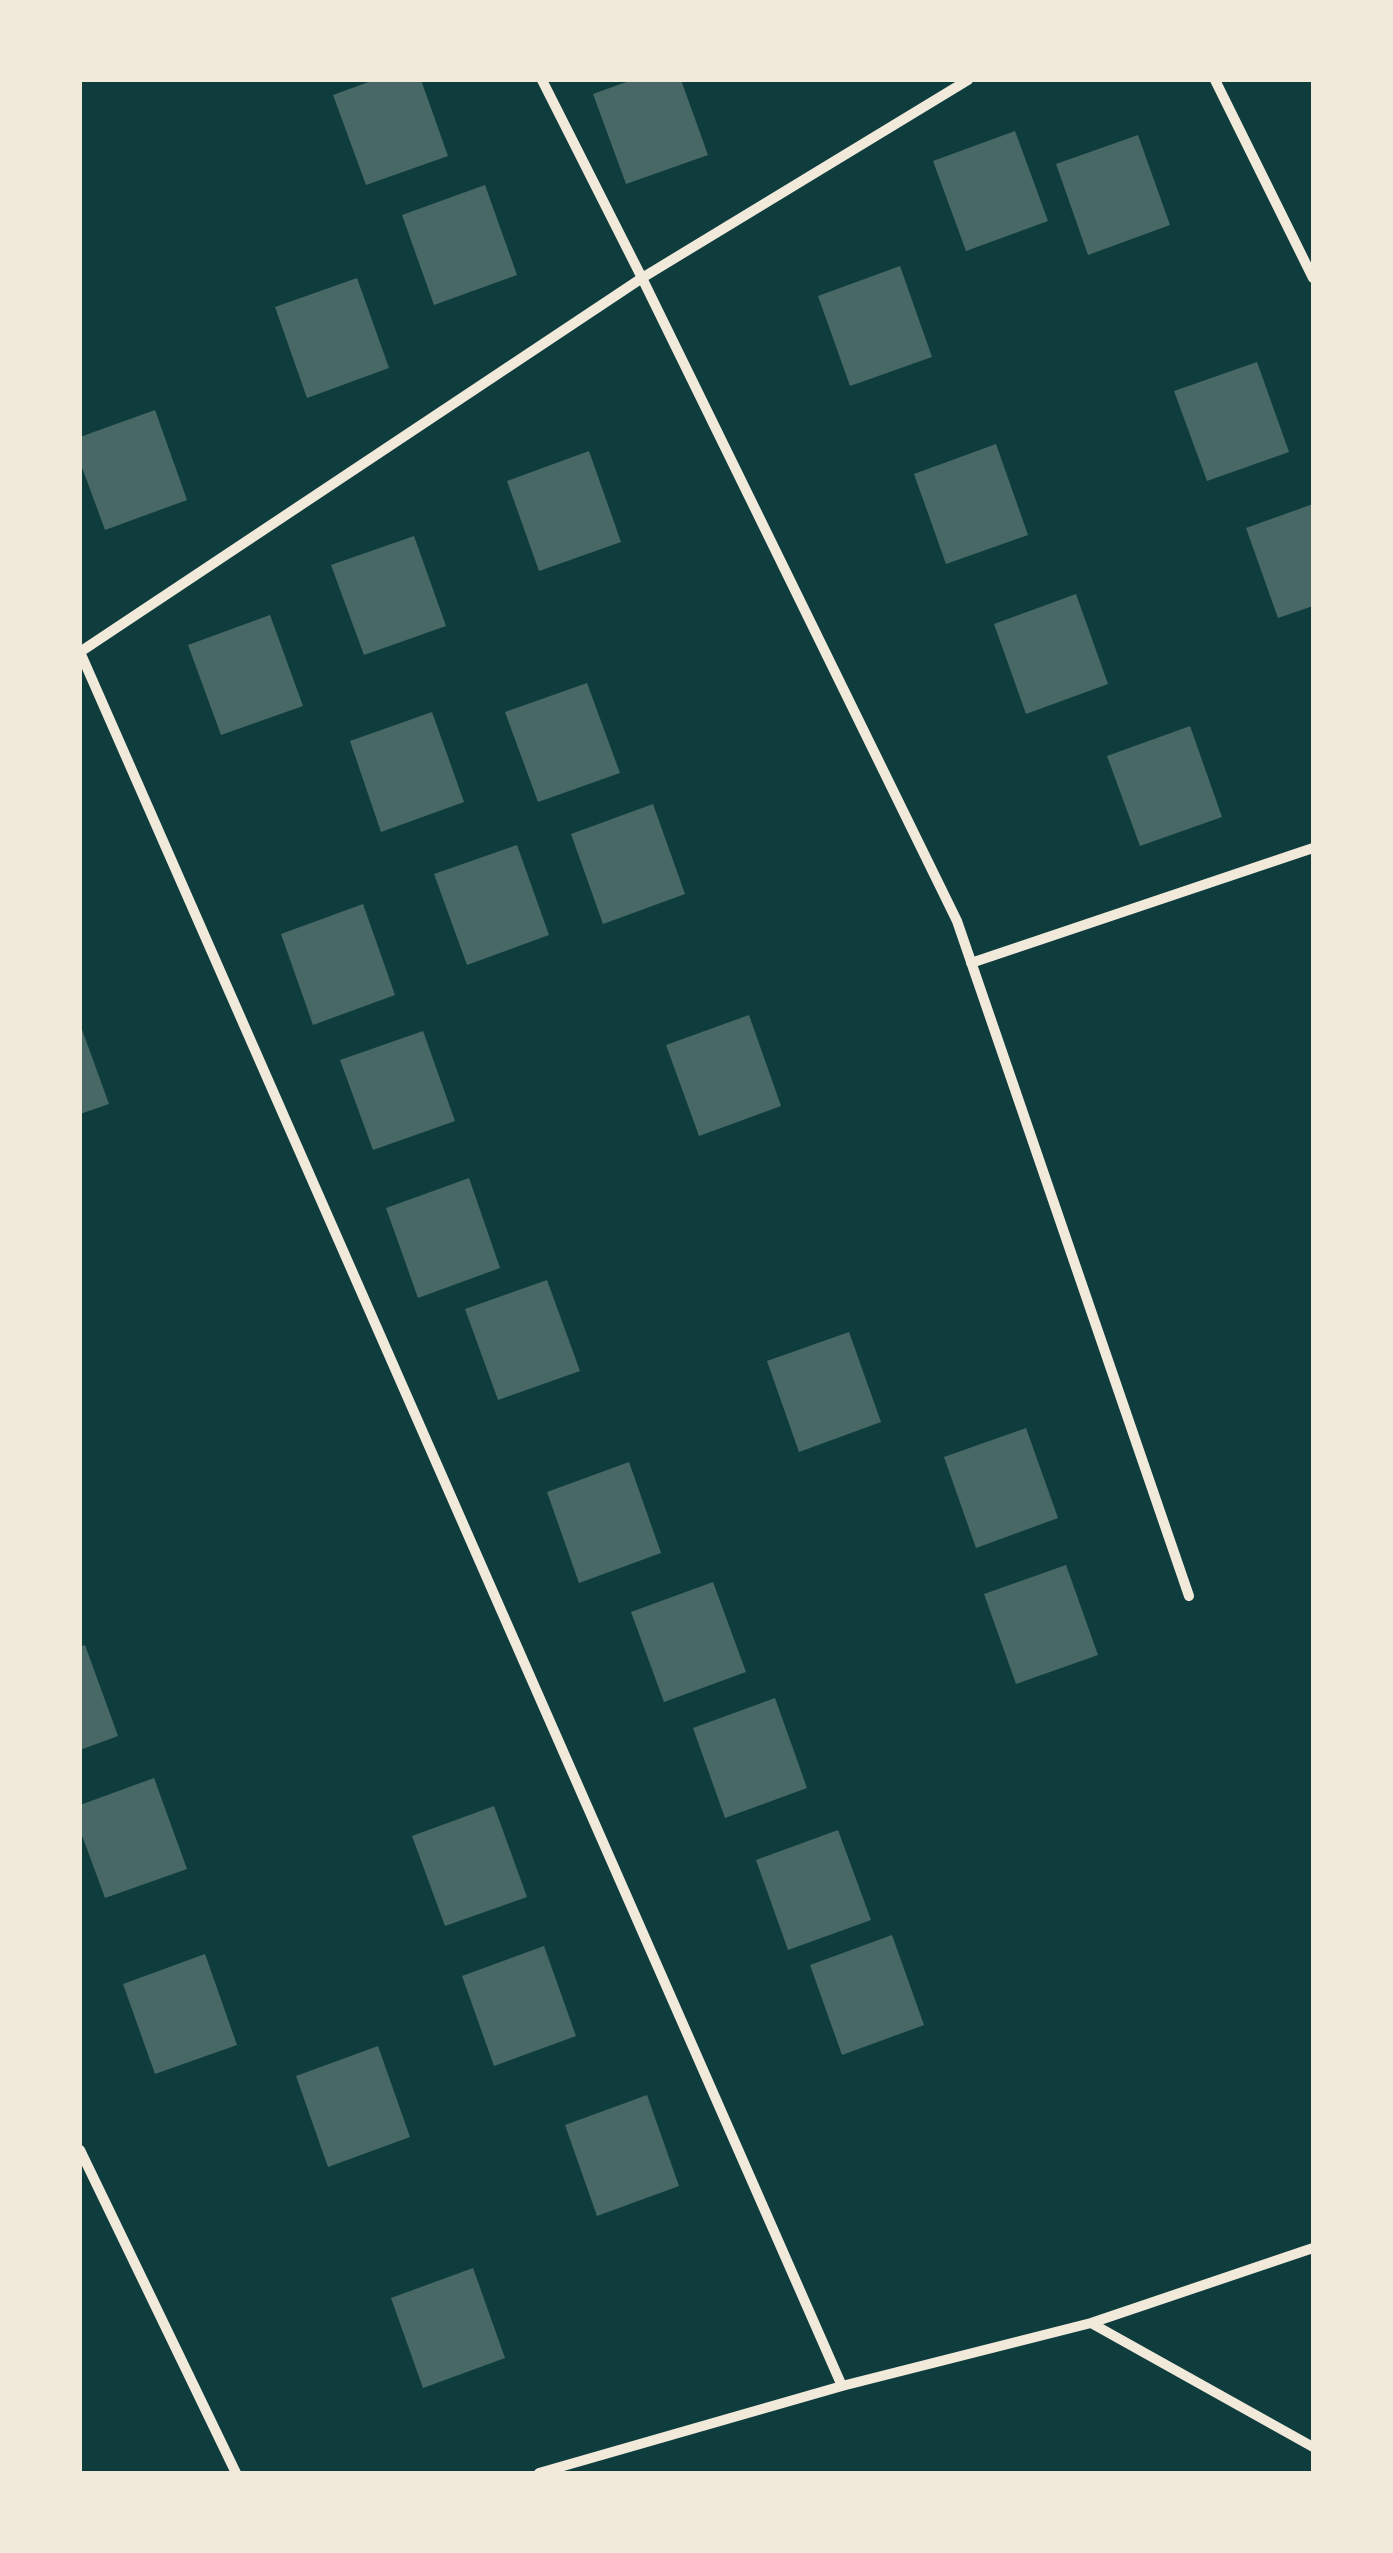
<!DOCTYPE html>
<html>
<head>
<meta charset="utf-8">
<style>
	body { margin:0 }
	#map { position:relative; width:1393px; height:2553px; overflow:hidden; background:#0f3d3e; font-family:Rubik,sans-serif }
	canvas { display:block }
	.frame { position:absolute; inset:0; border:82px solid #f1e9da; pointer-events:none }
</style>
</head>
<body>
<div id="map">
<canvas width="1393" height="2553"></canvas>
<div class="frame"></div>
</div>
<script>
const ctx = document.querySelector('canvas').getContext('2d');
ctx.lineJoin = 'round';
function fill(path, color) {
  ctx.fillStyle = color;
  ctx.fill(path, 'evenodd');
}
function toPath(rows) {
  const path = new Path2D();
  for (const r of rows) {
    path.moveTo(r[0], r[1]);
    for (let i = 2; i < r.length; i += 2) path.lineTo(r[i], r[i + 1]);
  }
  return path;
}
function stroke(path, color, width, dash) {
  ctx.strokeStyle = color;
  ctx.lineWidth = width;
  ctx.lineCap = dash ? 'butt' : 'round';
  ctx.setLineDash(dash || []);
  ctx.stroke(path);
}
const building = toPath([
	[374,80,421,80,448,156,366,185,333,95],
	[632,80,681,80,708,155,626,184,593,94],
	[1015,131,1048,221,966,251,933,161],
	[1138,135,1170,225,1088,255,1056,164],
	[485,185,517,275,434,305,402,215],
	[900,266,932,357,850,386,818,296],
	[357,278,389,368,307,398,275,307],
	[1257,362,1289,452,1207,481,1174,391],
	[155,410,187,500,105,530,80,462,80,437],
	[996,444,1028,535,946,564,914,474],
	[589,451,621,542,539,571,507,481],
	[1313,504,1313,606,1278,618,1246,528],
	[414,536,446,626,364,655,331,565],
	[1076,594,1108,684,1026,714,994,624],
	[270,615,303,706,221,735,188,645],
	[587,683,620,773,538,802,505,712],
	[432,712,464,802,381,832,350,741],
	[1190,726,1222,817,1140,846,1107,756],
	[653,804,685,894,603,924,571,834],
	[517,845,549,935,467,965,434,874],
	[363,904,395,995,313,1025,281,934],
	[749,1015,781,1106,699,1136,666,1045],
	[80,1024,109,1104,80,1114],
	[423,1031,455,1121,373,1150,340,1060],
	[469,1178,500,1268,418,1298,386,1208],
	[547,1280,580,1371,498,1400,465,1309],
	[849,1332,881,1422,799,1452,767,1361],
	[1026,1428,1058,1518,976,1548,944,1457],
	[629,1462,661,1553,579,1583,547,1492],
	[1066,1565,1098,1655,1016,1684,984,1594],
	[713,1582,746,1672,664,1702,631,1612],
	[85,1645,118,1736,80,1750,80,1647],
	[775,1698,807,1788,725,1818,693,1728],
	[154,1778,187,1869,105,1898,80,1830,80,1805],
	[494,1806,527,1897,445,1926,412,1836],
	[838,1830,871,1920,788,1950,756,1860],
	[892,1935,924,2025,842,2055,810,1965],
	[544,1946,576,2036,494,2066,462,1976],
	[205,1954,237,2045,155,2074,123,1984],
	[378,2046,410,2137,328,2167,296,2076],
	[647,2095,679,2186,597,2216,565,2125],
	[473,2268,505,2358,423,2388,391,2298]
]);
const minor = toPath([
	[542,80,642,278,957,921,1189,1596],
	[1215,80,1313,278],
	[80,652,842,2386],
	[80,652,642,278,968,80],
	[971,963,1313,848],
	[80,2150,236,2473],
	[1091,2323,1313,2447],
	[539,2473,842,2386,1091,2323,1313,2248]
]);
fill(building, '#486865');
stroke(minor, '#f1e9da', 10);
</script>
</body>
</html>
